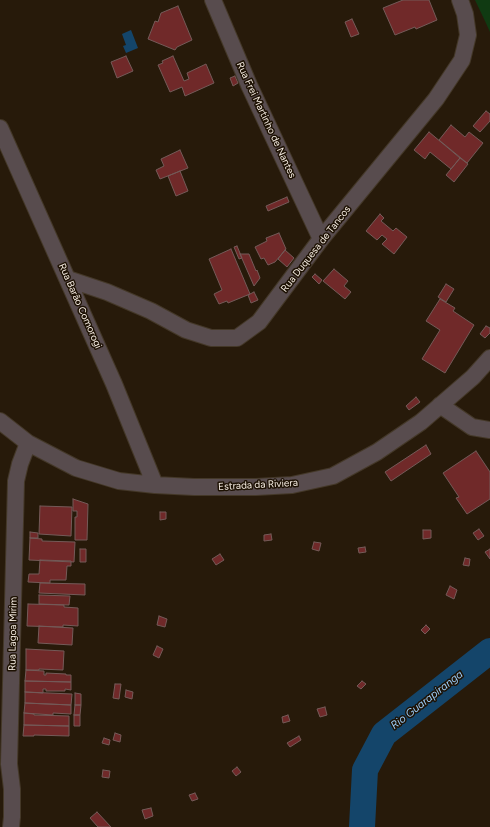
<!DOCTYPE html>
<html>
<head>
<meta charset="utf-8">
<style>
	body { margin:0 }
	canvas { display:block; background:#271a0a }
</style>
</head>
<body>
<canvas width="490" height="827"></canvas>
<script>
const ctx = document.querySelector('canvas').getContext('2d');
ctx.lineJoin = 'round';
function fill(path, color) {
  ctx.fillStyle = color;
  ctx.fill(path, 'evenodd');
}
function toPath(rows) {
  const path = new Path2D();
  for (const r of rows) {
    path.moveTo(r[0], r[1]);
    for (let i = 2; i < r.length; i += 2) path.lineTo(r[i], r[i + 1]);
  }
  return path;
}
function stroke(path, color, width, dash) {
  ctx.strokeStyle = color;
  ctx.lineWidth = width;
  ctx.lineCap = dash ? 'butt' : 'round';
  ctx.setLineDash(dash || []);
  ctx.stroke(path);
}
function drawText(font, color, halo, rows, align = 'center') {
  ctx.font = font + ' Figtree,sans-serif';
  ctx.lineWidth = 3;
  ctx.setLineDash([]);
  ctx.textBaseline = 'middle';
  ctx.strokeStyle = halo;
  ctx.fillStyle = color;
  for (const [text, x, y, turn = 0] of rows) {
    ctx.save();
    ctx.translate(x, y);
    ctx.rotate((+turn || 0) * Math.PI / 180);
    ctx.textAlign = isNaN(turn) ? turn : align;
    if (halo) ctx.strokeText(text, 0, 0);
    ctx.fillText(text, 0, 0);
    ctx.restore();
  }
}
const green = toPath([
	[475,0,490,0,490,32,485,21]
]);
const water = toPath([
	[131,30,138,48,126,53,123,46,126,45,122,34]
]);
const river = toPath([
	[362,827,365,770,384,734,490,651]
]);
const building = toPath([
	[403,0,429,0,437,20,416,29,415,27,395,35,383,8,403,0],
	[178,6,192,40,177,47,175,50,148,39,155,21,158,22,161,13,178,6],
	[352,19,359,34,351,37,345,22,352,19],
	[126,56,133,71,117,78,111,62,126,56],
	[173,56,184,81,189,79,187,73,206,64,214,83,185,96,182,87,170,92,158,65,163,63,162,61,173,56],
	[235,76,238,83,233,86,230,78,235,76],
	[486,111,490,114,490,121,480,132,473,126,486,111],
	[451,125,465,137,469,132,483,143,467,163,439,140,451,125],
	[429,132,460,158,451,169,430,152,425,159,414,150,429,132],
	[180,150,188,168,160,179,156,170,164,166,161,159,180,150],
	[460,158,468,164,454,182,446,175,460,158],
	[180,171,188,191,176,196,168,176,180,171],
	[287,197,289,202,268,211,266,206,287,197],
	[380,214,384,218,381,221,393,231,396,228,407,237,394,254,382,244,387,239,382,235,377,240,366,231,380,214],
	[279,233,286,249,275,262,268,265,264,258,261,259,255,247,267,241,266,238,279,233],
	[237,246,242,258,239,259,234,247,237,246],
	[231,249,250,294,228,303,227,301,219,304,214,294,222,290,209,259,231,249],
	[285,250,294,258,287,267,278,259,285,250],
	[240,254,249,254,256,271,257,270,260,278,254,286,240,254],
	[334,269,348,281,344,286,351,292,345,299,323,281,334,269],
	[315,274,322,280,319,284,312,277,315,274],
	[446,284,454,289,446,302,438,297,446,284],
	[254,292,258,300,251,303,248,295,254,292],
	[440,299,455,308,453,311,474,325,445,373,422,359,440,330,426,321,440,299],
	[486,326,490,328,490,333,485,338,480,334,486,326],
	[416,397,420,402,409,410,406,406,416,397],
	[426,445,431,454,391,481,385,472,426,445],
	[476,451,490,472,490,499,467,514,456,498,459,497,443,473,476,451],
	[73,499,88,504,87,540,75,540,75,517,77,517,77,511,73,511,73,499],
	[40,506,72,507,71,536,39,534,40,506],
	[160,512,166,512,166,519,160,520,160,512],
	[479,529,484,536,478,540,473,533,479,529],
	[423,530,431,530,431,538,423,539,423,530],
	[30,532,38,533,38,538,30,538,30,532],
	[271,534,272,540,264,541,264,535,271,534],
	[30,538,42,539,42,541,75,542,74,562,29,560,30,538],
	[314,542,321,543,319,551,312,549,314,542],
	[365,547,366,552,359,553,358,548,365,547],
	[80,549,86,549,86,562,80,562,80,549],
	[490,549,490,559,485,552,490,549],
	[220,554,224,560,216,565,212,559,220,554],
	[465,558,470,559,469,566,463,565,465,558],
	[40,560,71,561,71,566,67,566,66,580,50,580,50,583,28,582,29,574,39,574,40,560],
	[40,583,85,584,85,595,39,593,40,583],
	[450,586,457,590,454,599,446,595,450,586],
	[39,595,70,596,69,605,39,604,39,595],
	[28,604,64,605,64,607,78,608,78,626,63,625,63,627,27,626,28,604],
	[159,616,167,619,165,627,157,625,159,616],
	[426,625,430,629,425,634,421,630,426,625],
	[39,626,73,628,72,645,38,643,39,626],
	[157,646,163,649,159,658,153,655,157,646],
	[26,649,64,651,63,670,39,669,39,670,26,670,26,649],
	[26,670,44,671,44,675,46,675,46,673,66,674,66,675,71,675,71,682,25,681,26,670],
	[25,681,71,682,71,690,65,689,65,691,46,691,46,689,43,689,43,693,25,692,25,681],
	[362,681,366,684,361,689,357,686,362,681],
	[115,684,121,684,119,699,113,698,115,684],
	[126,690,133,692,132,699,125,697,126,690],
	[25,692,72,694,71,705,25,703,25,692],
	[75,693,81,694,81,705,75,705,75,693],
	[25,703,71,705,71,714,53,713,53,715,24,713,25,703],
	[75,705,81,705,80,715,74,715,75,705],
	[325,707,327,715,320,717,317,709,325,707],
	[24,713,34,714,34,715,69,716,69,726,24,725,24,713],
	[74,715,80,715,80,726,74,726,74,715],
	[288,715,290,721,283,723,282,717,288,715],
	[24,725,69,726,69,736,34,735,34,736,23,736,24,725],
	[115,733,121,735,120,742,113,740,115,733],
	[299,736,301,740,290,747,287,743,299,736],
	[104,738,110,740,109,745,102,743,104,738],
	[237,767,241,772,236,776,232,771,237,767],
	[103,770,110,771,109,778,102,777,103,770],
	[195,793,198,799,192,801,189,795,195,793],
	[151,808,153,816,145,819,142,810,151,808],
	[97,812,111,827,98,827,90,818,97,812]
]);
const minor = toPath([
	[213,0,249,85,321,239],
	[0,128,114,384,155,485],
	[68,279,107,292,151,311,186,330,211,338,237,338,259,322,321,239,436,99,462,60,468,35,465,14,460,0],
	[440,405,472,427,490,430],
	[0,421,28,443,76,468,119,481,155,485,194,487,256,487,292,485,333,476,377,452,421,422,473,377,490,358],
	[11,827,12,817,12,789,9,764,16,481,20,464,28,443]
]);
const streetNames = [
	["Rua Frei Martinho de Nantes",266,120,65],
	["Rua Duquesa de Tancos",316,249,-52],
	["Rua Barão Comorogi",80,306,66],
	["Estrada da Riviera",258,485,-3],
	["Rua Lagoa Mirim",13,634,-89]
];
const waterNames = [
	["Rio Guarapiranga",427,700,-38]
];
fill(green, '#103a12');
fill(water, '#14456a');
stroke(river, '#14456a', 26);
fill(building, '#702929');
stroke(building, '#745a58', 1);
stroke(minor, '#443828', 18);
stroke(minor, '#584c4e', 16);
drawText('10px', '#f6ede3', '#1d1103', streetNames);
drawText('italic 11px', '#9bccf7', '#1d1103', waterNames);
</script>
</body>
</html>
